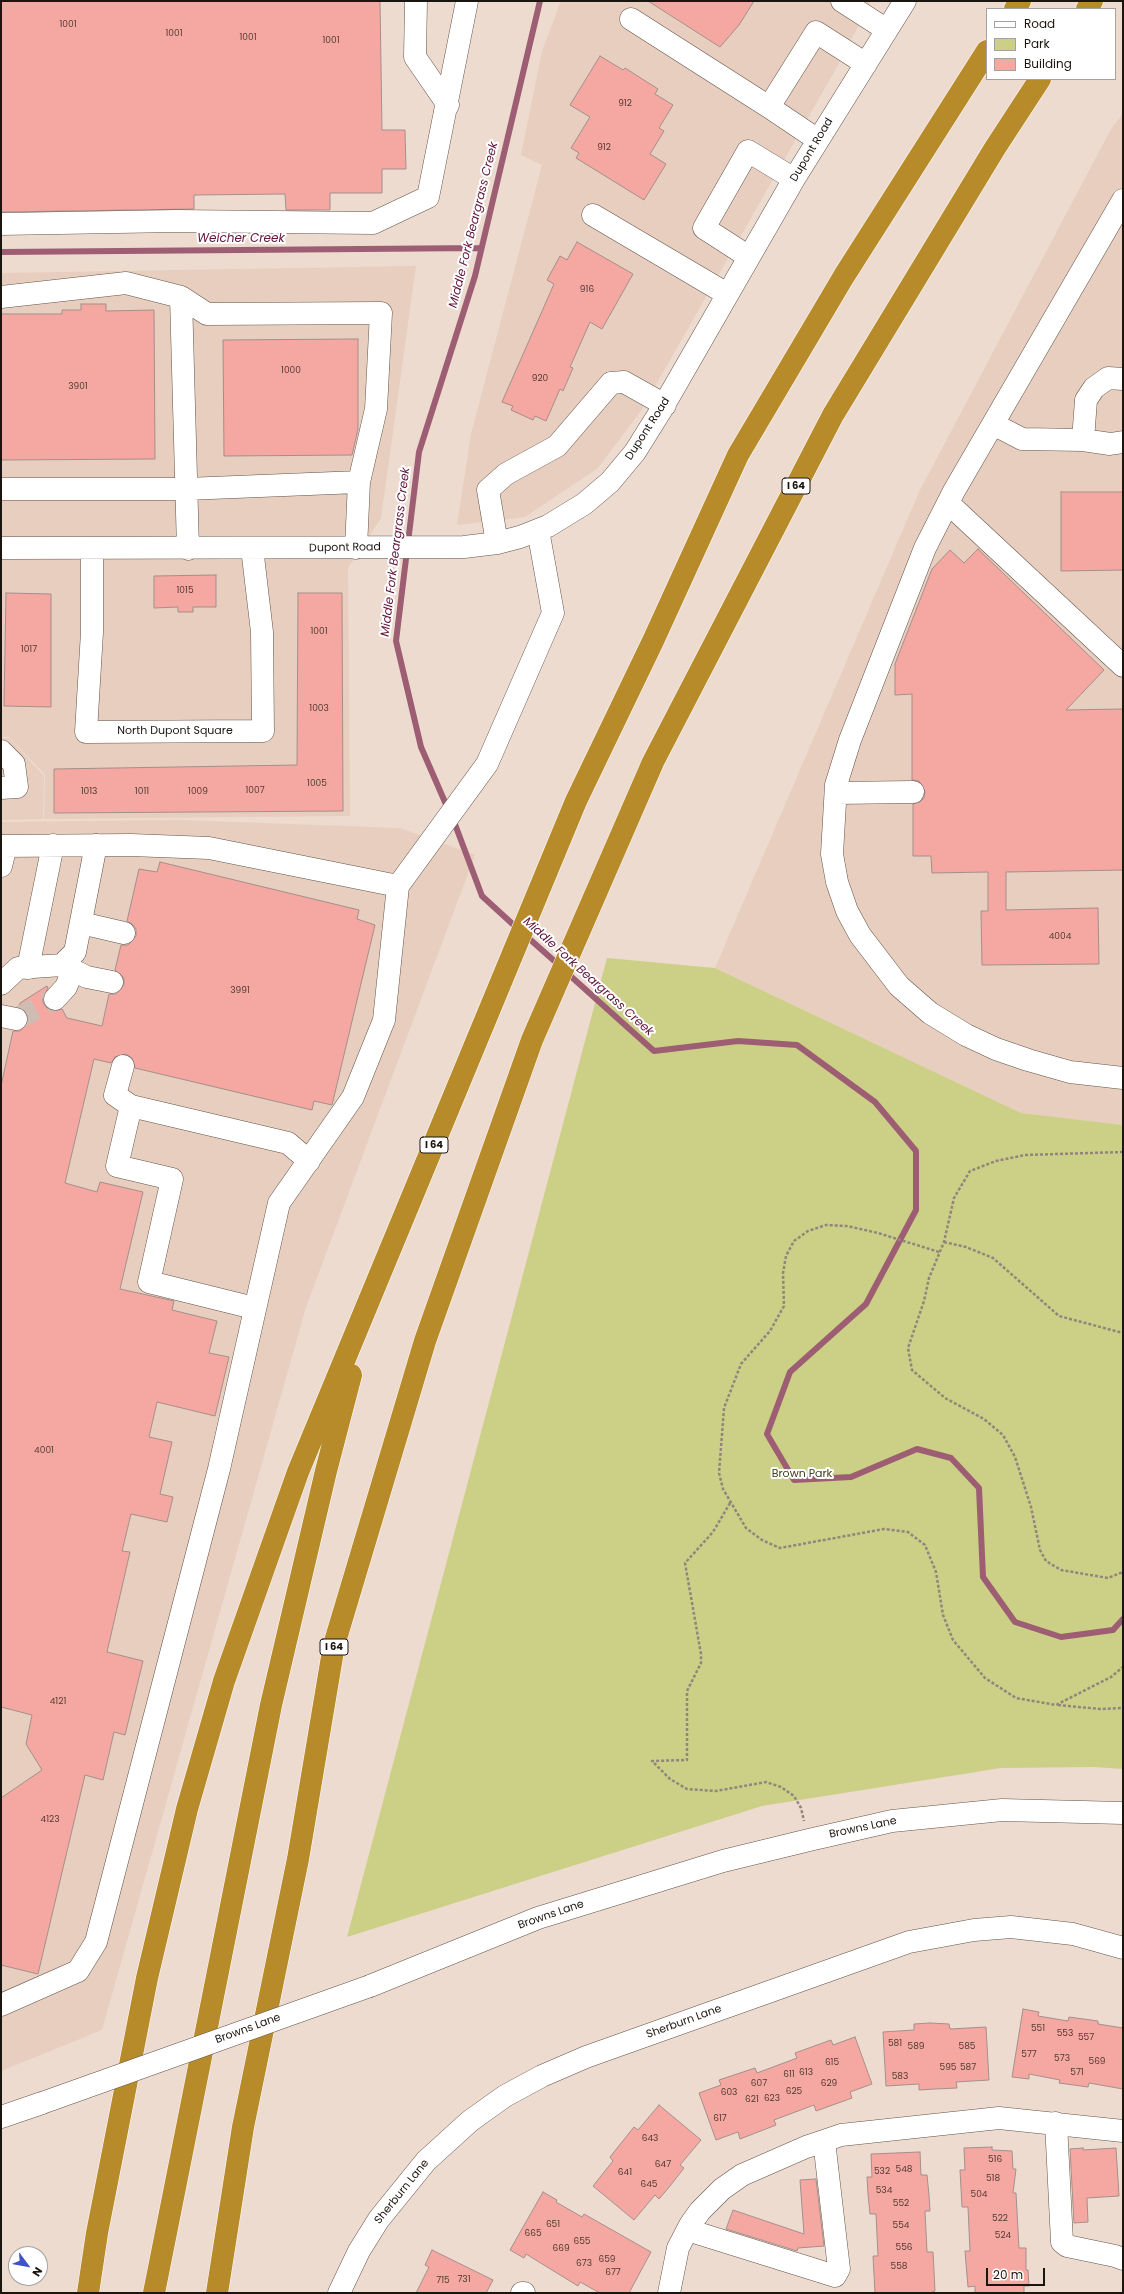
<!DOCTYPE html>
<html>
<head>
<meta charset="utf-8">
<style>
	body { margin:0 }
	#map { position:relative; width:1124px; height:2294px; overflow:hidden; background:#eddbcf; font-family:Poppins,sans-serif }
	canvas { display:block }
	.frame { position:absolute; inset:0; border:2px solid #1b1510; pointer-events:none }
	.legend { position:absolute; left:986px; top:8px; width:130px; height:72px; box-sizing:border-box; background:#fff; border:1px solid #a4a19f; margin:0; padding:5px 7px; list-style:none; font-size:12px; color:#1b1510 }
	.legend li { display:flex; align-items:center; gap:8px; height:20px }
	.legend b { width:20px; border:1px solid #a4a19f }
	.north { position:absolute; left:8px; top:2246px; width:40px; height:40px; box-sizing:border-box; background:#fff; border:1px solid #a4a19f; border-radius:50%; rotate:122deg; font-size:11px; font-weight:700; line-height:16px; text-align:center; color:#1b1510 }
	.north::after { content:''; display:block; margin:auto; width:14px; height:18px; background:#4154c7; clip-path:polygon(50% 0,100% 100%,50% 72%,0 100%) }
	.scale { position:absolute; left:986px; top:2268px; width:59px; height:18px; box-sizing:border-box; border:2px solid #1b1510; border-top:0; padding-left:5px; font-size:12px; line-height:14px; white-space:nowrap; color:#1b1510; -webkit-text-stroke:3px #fff; paint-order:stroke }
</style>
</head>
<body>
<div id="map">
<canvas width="1124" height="2294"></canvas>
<div class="frame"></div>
<ul class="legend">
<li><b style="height:5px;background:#fff"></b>Road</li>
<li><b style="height:11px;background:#cbd086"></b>Park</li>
<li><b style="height:11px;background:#f5a8a1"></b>Building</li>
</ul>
<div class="north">N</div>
<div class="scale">20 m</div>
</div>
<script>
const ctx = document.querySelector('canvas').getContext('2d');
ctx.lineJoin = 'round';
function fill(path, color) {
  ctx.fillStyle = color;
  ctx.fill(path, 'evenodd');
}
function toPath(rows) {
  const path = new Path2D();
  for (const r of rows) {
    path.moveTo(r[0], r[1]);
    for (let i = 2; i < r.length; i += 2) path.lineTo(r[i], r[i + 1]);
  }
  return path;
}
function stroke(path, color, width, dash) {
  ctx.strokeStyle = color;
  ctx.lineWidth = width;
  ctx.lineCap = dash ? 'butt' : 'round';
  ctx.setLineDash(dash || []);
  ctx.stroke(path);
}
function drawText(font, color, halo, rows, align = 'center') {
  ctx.font = font + ' Poppins,sans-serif';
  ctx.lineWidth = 4;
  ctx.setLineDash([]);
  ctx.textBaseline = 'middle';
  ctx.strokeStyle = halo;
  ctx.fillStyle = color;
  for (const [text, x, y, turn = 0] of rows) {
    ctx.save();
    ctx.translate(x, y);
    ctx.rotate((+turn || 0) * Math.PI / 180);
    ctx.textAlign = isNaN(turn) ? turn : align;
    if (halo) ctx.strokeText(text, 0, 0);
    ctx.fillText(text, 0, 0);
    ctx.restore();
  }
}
const built = toPath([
	[561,1,871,1,837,67,641,411,598,468,525,517,457,525,471,434,542,165,521,155,542,51],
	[1123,114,1123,1125,1021,1113,715,968,919,492,1111,129],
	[416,266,381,518,348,568,350,816,44,819,45,775,9,737,1,737,1,273],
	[1,738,9,738,44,776,43,819,1,820],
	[180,820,400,828,475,855,306,1307,102,2030,1,2071,1,822]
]);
const green = toPath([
	[607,958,715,968,1021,1113,1123,1125,1123,1769,1094,1767,1001,1768,762,1806,347,1937]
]);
const stream = toPath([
	[1,252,481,248],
	[448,809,421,747,396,641,419,452,475,276,540,1],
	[453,819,482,896,518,929],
	[525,935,560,966],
	[566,972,654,1051,738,1041,797,1045,875,1102,916,1151,916,1210,866,1304,790,1372,767,1434,794,1480,851,1477,917,1449,951,1458,979,1488,983,1577,1015,1622,1061,1637,1113,1630,1123,1619]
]);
const building = toPath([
	[1,1,380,1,382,130,405,130,406,169,382,169,382,193,330,193,330,210,286,210,285,194,194,195,194,209,1,212,1,1],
	[648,1,754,1,739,25,720,47,648,1],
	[600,56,623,70,625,68,658,89,655,94,673,105,659,128,664,131,650,154,666,164,644,200,576,158,579,153,571,148,590,117,570,105,600,56],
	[577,242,633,274,602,329,590,322,570,367,573,368,563,391,560,389,546,421,535,416,533,420,511,410,513,406,502,402,554,284,547,280,560,256,567,260,577,242],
	[81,304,106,304,106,311,154,310,155,459,1,460,1,314,62,314,62,310,81,310,81,304],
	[358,339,358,429,352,455,224,456,223,340,358,339],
	[1061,492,1123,492,1123,570,1061,571,1061,492],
	[978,549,1104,670,1066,710,1123,709,1123,870,1006,872,1006,910,1098,908,1099,964,982,965,981,911,988,911,988,872,932,873,931,856,913,856,913,804,920,802,924,798,925,791,919,781,912,780,912,694,895,695,895,664,932,569,950,550,964,563,978,549],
	[216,575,216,607,193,607,193,612,178,612,178,607,154,608,154,576,216,575],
	[6,593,51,594,51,707,4,706,6,593],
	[298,593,342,593,343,811,54,813,54,769,297,765,298,593],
	[160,862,359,910,357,919,375,925,332,1105,314,1101,312,1110,135,1068,132,1058,126,1054,115,1057,111,1063,94,1059,65,1183,97,1192,100,1182,143,1192,120,1289,174,1301,172,1310,217,1321,209,1353,229,1357,215,1416,157,1402,149,1437,172,1442,160,1494,173,1497,167,1522,131,1514,122,1551,130,1552,107,1652,143,1661,125,1735,114,1732,103,1780,85,1775,38,1974,1,1965,1,1798,42,1770,26,1744,32,1715,1,1707,1,1086,13,1031,20,1031,28,1022,28,1015,19,1007,20,1003,47,986,48,988,43,997,43,1003,47,1008,53,1011,62,1009,67,1018,102,1026,109,994,116,994,124,985,124,978,115,970,121,945,128,945,136,936,136,929,132,924,127,921,139,869,157,872,160,862],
	[1023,2009,1039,2012,1038,2016,1068,2021,1069,2017,1098,2021,1098,2024,1123,2028,1123,2089,1089,2083,1088,2087,1059,2083,1060,2080,1029,2074,1029,2079,1012,2077,1023,2009],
	[930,2023,949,2024,950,2029,986,2027,989,2080,956,2082,957,2088,935,2089,919,2090,919,2084,886,2086,883,2032,914,2030,914,2024,930,2023],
	[855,2037,872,2084,850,2092,852,2098,816,2111,814,2105,774,2120,776,2125,740,2139,738,2132,716,2140,699,2093,721,2085,719,2080,755,2068,757,2073,797,2058,795,2053,831,2040,833,2045,855,2037],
	[659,2105,701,2140,680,2165,684,2168,670,2186,659,2199,655,2195,634,2220,593,2186,613,2161,610,2157,634,2127,638,2130,659,2105],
	[992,2147,992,2150,1012,2151,1013,2169,1016,2169,1013,2193,1016,2193,1019,2248,1026,2248,1026,2270,1028,2270,1029,2286,1024,2286,1024,2293,975,2293,975,2286,968,2287,965,2251,970,2251,968,2207,962,2207,960,2170,965,2170,964,2148,992,2147],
	[1083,2148,1083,2150,1116,2148,1119,2196,1087,2198,1088,2222,1074,2223,1070,2149,1083,2148],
	[920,2152,921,2175,927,2175,929,2195,930,2211,925,2211,927,2252,933,2252,935,2291,930,2293,875,2293,873,2256,878,2256,876,2214,870,2214,868,2194,867,2177,872,2177,871,2154,920,2152],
	[816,2179,824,2246,798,2248,797,2251,726,2229,733,2210,804,2234,800,2180,816,2179],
	[543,2192,557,2200,556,2202,582,2217,584,2214,651,2252,629,2293,600,2293,580,2282,578,2286,526,2254,524,2258,510,2250,543,2192],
	[432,2250,493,2280,486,2293,416,2293,429,2267,425,2265,432,2250]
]);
const minorTunnel = toPath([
	[16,1019,55,999]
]);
const path = toPath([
	[1123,1152,1025,1155,996,1161,970,1171,954,1198,944,1242,929,1278,924,1301,908,1348,912,1370,945,1398,984,1419,1003,1435,1015,1457,1031,1507,1040,1550,1046,1561,1061,1570,1108,1578,1123,1572],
	[944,1242,966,1247,993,1258,1059,1316,1123,1333],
	[939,1252,878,1233,847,1226,826,1225,808,1231,794,1241,786,1256,783,1273,784,1306,770,1331,741,1364,724,1408,719,1473,723,1489,746,1528,762,1540,780,1548,884,1529,908,1532,925,1545,936,1572,943,1615,953,1640,985,1678,1016,1698,1056,1705,1111,1677,1123,1667],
	[730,1503,713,1532,685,1563,701,1654,701,1663,687,1691,687,1760,652,1761,670,1779,687,1789,716,1791,766,1782,781,1787,794,1796,801,1808,804,1821],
	[1058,1705,1100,1709,1123,1708]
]);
const minor = toPath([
	[416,1,415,57,448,105],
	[842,1,887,30],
	[631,19,769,107],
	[818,140,769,107,816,32,866,64],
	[1123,200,954,491,925,548,850,740,836,785,832,854,837,882,847,911,860,935,899,986,930,1013,966,1035,996,1049,1028,1060,1070,1072,1123,1078],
	[593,215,727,294],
	[1,224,176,221,373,223,428,197,467,1],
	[749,257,704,228,748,151,794,179],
	[1,297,126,283,181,297,188,549],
	[181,297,207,314,381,313,376,409,359,482],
	[993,424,1022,439,1083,440,1110,444,1123,442],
	[1083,440,1086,400,1094,388,1108,378,1123,379],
	[1,489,186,489,359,482,356,548],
	[948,503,1123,666],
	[497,543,488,490,506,474,557,446,611,383,624,382,665,405],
	[1,548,464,547,497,543,520,537,548,526,584,504,610,482,635,452,660,412,794,179,905,1],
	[92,549,92,632,86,732,263,731,262,632,252,548],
	[1,751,14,764,17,787,1,788],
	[836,793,913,792],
	[1,846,131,845,209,848,398,886],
	[1,866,6,846],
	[81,923,124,933],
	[62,965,87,977,112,982],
	[28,968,53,845],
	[1,984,18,968,62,965,75,952,96,845],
	[55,999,66,987,73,970],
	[1,1016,16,1019],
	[123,1066,115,1095,131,1106,288,1143,309,1161],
	[131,1106,117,1166,172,1179,149,1282,254,1308],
	[370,1986,538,1918,723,1861,809,1840,892,1821,1002,1810,1123,1813],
	[1,2005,78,1971,96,1942,219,1469,279,1203,353,1097,384,1020,398,886,487,764,553,613,538,530],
	[1,2117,42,2103],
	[1056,2123,1062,2242,1067,2246,1115,2256,1123,2259],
	[824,2141,839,2269,835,2276,694,2232,690,2225,700,2211,722,2189,742,2175,806,2147,824,2141,841,2135,999,2118,1123,2131],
	[339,2293,359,2251,379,2219,426,2161,470,2121,505,2096,542,2076,586,2057,909,1942,974,1930,1011,1927,1073,1934,1123,1948],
	[522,2293,524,2293],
	[669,2293,678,2248,690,2225]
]);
const highway = toPath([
	[1015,9,1020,1],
	[1087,9,1092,1],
	[88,2293,97,2233,147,1978,187,1809,224,1681,298,1472,576,801,653,641,738,455,844,276,987,51],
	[154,2293,271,1705,326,1471,351,1375],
	[217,2293,243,2127,298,1859,334,1645,425,1341,532,1040,653,762,833,415,995,148,1040,79]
]);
const minorBridge = toPath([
	[42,2103,370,1986]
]);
const numberNames = [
	["1001",68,25],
	["1001",174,34],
	["1001",248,38],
	["1001",331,41],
	["912",625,104],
	["912",604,148],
	["916",587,290],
	["1000",291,371],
	["920",540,379],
	["3901",78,387],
	["1015",185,591],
	["1001",319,632],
	["1017",29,650],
	["1003",319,709],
	["1005",317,784],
	["1007",255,791],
	["1013",89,792],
	["1011",142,792],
	["1009",198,792],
	["4004",1060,937],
	["3991",240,991],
	["4001",44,1451],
	["4121",58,1702],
	["4123",50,1820],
	["551",1038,2029],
	["553",1065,2034],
	["557",1086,2038],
	["581",895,2044],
	["589",916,2047],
	["585",967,2047],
	["577",1029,2055],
	["573",1062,2059],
	["569",1097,2062],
	["615",832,2063],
	["595",948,2068],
	["587",968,2068],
	["613",806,2073],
	["571",1077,2073],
	["611",789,2075],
	["583",900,2077],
	["607",759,2084],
	["629",829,2084],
	["625",794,2092],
	["603",729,2093],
	["623",772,2099],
	["621",752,2100],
	["617",720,2119],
	["643",650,2139],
	["516",995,2160],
	["647",663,2165],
	["548",904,2170],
	["532",882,2172],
	["641",625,2173],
	["518",993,2179],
	["645",649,2185],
	["534",884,2191],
	["504",979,2195],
	["552",901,2204],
	["522",1000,2219],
	["651",553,2225],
	["554",901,2226],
	["665",533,2234],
	["524",1003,2236],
	["655",582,2242],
	["556",904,2248],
	["669",561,2249],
	["659",607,2260],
	["673",584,2264],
	["558",899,2267],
	["677",613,2273],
	["731",464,2280],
	["715",443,2281]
];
const shields = [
	[796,486,28],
	[434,1145,28],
	[334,1647,28]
];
const shieldNames = [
	["I 64",796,486],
	["I 64",434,1145],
	["I 64",334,1647]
];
const streetNames = [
	["Dupont Road",812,150,-59],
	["Dupont Road",648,429,-57],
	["Dupont Road",345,548,-1],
	["North Dupont Square",175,731],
	["Browns Lane",863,1828,-12],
	["Browns Lane",551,1915,-19],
	["Sherburn Lane",684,2022,-20],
	["Browns Lane",248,2029,-20],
	["Sherburn Lane",402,2192,-51]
];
const parkNames = [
	["Brown Park",802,1474]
];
const waterNames = [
	["Middle Fork Beargrass Creek",474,225,-76],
	["Weicher Creek",241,239],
	["Middle Fork Beargrass Creek",396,552,-83],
	["Middle Fork Beargrass Creek",588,977,42]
];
fill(built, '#e7cebe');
fill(green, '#cbd086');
stroke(stream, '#9d5e73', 6);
fill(building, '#f5a8a1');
stroke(building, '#a48f8c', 1);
stroke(minorTunnel, '#cebdb2', 22, [22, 11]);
stroke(minor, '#635349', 23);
stroke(highway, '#fff', 23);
stroke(path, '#92857c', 2.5, [3, 2]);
stroke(minor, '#fff', 22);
stroke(highway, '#b78b2a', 22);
stroke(minorBridge, '#635349', 23, []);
stroke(minorBridge, '#fff', 22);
drawText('9px', '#523a34', null, numberNames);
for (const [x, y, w] of shields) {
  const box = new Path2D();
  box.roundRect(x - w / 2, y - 8, w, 16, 3);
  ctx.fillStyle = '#fff';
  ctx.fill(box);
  stroke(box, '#1b1510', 1);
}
drawText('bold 10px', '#1b1510', null, shieldNames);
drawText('11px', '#1b1510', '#fff', streetNames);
drawText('11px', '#41431d', '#fff', parkNames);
drawText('italic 12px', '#621439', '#fff', waterNames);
</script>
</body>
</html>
